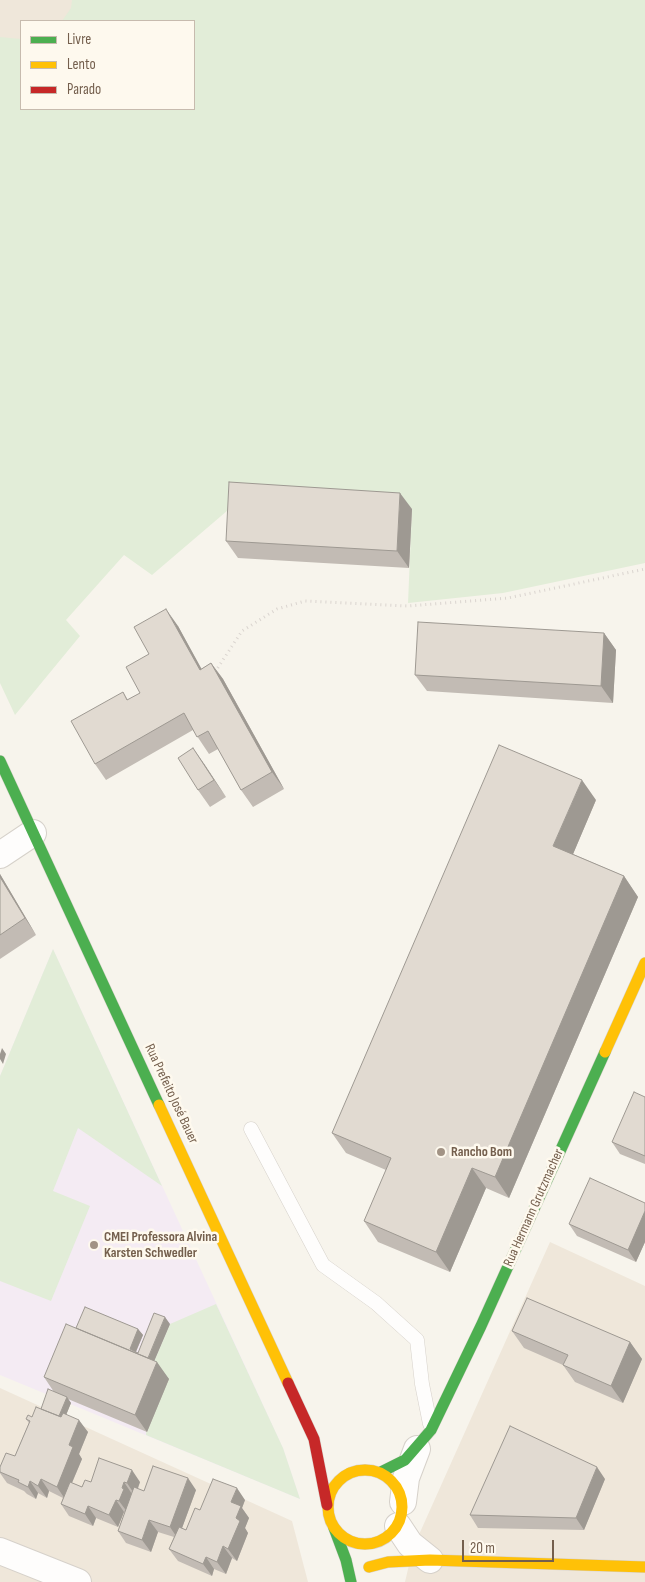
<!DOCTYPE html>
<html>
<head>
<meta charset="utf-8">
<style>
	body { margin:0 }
	#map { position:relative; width:645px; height:1582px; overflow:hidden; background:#f7f4ec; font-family:"Sofia Sans Condensed",sans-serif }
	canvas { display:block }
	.legend { position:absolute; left:20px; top:20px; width:175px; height:90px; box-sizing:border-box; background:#fef9ee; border:1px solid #c7bbae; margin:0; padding:6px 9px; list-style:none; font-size:15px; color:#745f4d }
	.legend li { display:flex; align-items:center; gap:10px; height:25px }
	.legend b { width:25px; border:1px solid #c7bbae }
	.scale { position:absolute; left:462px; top:1540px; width:92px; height:22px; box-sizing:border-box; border:2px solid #745f4d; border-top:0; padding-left:6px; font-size:15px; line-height:18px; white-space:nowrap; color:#745f4d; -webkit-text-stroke:4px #fef9ee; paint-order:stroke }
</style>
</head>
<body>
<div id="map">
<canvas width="645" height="1582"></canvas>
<ul class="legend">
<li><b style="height:6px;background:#4caf50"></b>Livre</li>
<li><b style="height:6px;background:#ffc107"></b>Lento</li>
<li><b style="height:6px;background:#c62828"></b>Parado</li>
</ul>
<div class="scale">20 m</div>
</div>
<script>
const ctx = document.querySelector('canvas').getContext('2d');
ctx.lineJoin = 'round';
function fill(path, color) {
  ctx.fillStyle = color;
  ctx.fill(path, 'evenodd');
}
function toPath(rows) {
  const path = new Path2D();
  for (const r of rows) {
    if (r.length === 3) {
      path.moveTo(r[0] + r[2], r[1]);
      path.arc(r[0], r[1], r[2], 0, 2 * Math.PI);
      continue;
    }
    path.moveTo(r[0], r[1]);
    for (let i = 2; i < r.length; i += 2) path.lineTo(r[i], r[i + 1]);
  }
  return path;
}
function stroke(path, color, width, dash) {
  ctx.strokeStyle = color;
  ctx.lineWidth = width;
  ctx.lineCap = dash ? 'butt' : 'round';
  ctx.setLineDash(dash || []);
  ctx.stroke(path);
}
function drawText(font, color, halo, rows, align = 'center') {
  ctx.font = font + ' "Sofia Sans Condensed",sans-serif';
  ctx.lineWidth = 5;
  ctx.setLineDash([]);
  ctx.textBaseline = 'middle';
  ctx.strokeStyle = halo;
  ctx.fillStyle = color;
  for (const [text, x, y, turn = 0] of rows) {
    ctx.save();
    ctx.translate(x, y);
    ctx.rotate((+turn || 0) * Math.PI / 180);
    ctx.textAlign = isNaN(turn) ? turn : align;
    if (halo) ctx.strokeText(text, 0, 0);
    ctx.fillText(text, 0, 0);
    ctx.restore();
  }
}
const residential = toPath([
	[0,0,109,0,100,21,21,21,21,109,0,257],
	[550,1242,645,1286,645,1582,405,1582,413,1548],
	[0,1388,292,1521,308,1582,0,1582]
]);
const education = toPath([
	[53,949,283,1448,300,1499,0,1375,0,1076]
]);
const green = toPath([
	[72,0,645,0,645,563,503,593,408,603,412,509,241,499,152,575,124,555,66,620,80,636,15,715,0,683,0,37,21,39,21,109,194,109,194,21,62,21,71,8],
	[53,949,162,1186,78,1128,53,1191,90,1206,51,1301,0,1281,0,1076],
	[216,1304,283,1448,300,1499,146,1435,150,1371,170,1324]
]);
const path = toPath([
	[215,672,242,631,277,609,305,601,408,606,508,598,645,569]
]);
const lane = toPath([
	[251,1129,323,1265,376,1303,417,1340,422,1384,430,1424]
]);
const street = toPath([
	[0,855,33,833],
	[403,1502,406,1478,417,1449],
	[398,1526,410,1544,430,1560],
	[0,1551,78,1582]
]);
const fast = toPath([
	[0,761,159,1105],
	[381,1472,405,1460,431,1430,481,1326,605,1052],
	[334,1528,346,1560,351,1582]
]);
const slow = toPath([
	[605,1052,645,963],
	[159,1105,288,1383],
	[365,1507,37],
	[369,1567,388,1562,430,1560,645,1567]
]);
const jam = toPath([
	[288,1383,314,1439,327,1505]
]);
const wall = toPath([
	[412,509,409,568,238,558,226,541],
	[178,626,201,669,211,663,223,679,284,789,253,807,241,790,218,749,209,754,193,730,106,780,95,764,123,692,128,700,140,693,149,654],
	[604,633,616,650,613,703,427,691,415,675],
	[193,748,226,797,210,807,198,790],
	[596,800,573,854,624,876,638,897,509,1198,486,1188,450,1272,378,1242,364,1221,386,1170,346,1153,332,1133],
	[0,874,36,935,0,959],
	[645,1097,645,1164,620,1154,612,1142],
	[645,1203,645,1242,636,1262,577,1236,569,1224],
	[170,1324,154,1361,169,1379,147,1432,68,1399,71,1403,66,1415,88,1432,79,1454,82,1459,72,1483,82,1487,91,1482,140,1482,138,1489,144,1491,196,1490,182,1528,186,1530,200,1510,245,1500,242,1508,249,1518,245,1528,248,1533,237,1561,232,1558,226,1574,214,1569,212,1576,178,1561,169,1549,174,1537,158,1532,151,1552,126,1543,118,1531,125,1512,124,1512,118,1527,96,1518,93,1526,69,1516,61,1504,63,1498,49,1491,47,1498,38,1493,36,1499,27,1494,24,1491,7,1483,0,1473,0,1467,15,1456,29,1423,26,1419,32,1417,41,1409,54,1392,44,1377,76,1328,138,1329,143,1335,136,1352,138,1353],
	[512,1331,630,1342,642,1359,623,1403,575,1382,563,1365,524,1348],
	[605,1479,584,1530,478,1528,470,1515]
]);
const shadedWall = toPath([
	[400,493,412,509,409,568,397,551],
	[166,609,178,626,211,686,200,670],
	[604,633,616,650,613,703,601,686],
	[211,663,223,679,284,789,272,772],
	[193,748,205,765,226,797,214,780],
	[582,780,596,800,568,866,553,846],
	[0,874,36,935,25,918,0,877],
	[624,876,638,897,509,1198,495,1177],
	[2,1048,6,1054,3,1064,0,1059,0,1054],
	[472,1168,486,1188,450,1272,436,1252],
	[645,1211,645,1242,636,1262,628,1250],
	[165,1317,170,1324,150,1371,146,1364],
	[138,1329,143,1335,134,1356,130,1349],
	[630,1342,642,1359,623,1403,611,1386],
	[157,1362,169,1379,147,1432,135,1415],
	[67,1397,71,1403,62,1425,58,1419],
	[79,1420,88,1432,79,1454,82,1459,65,1499,57,1487,69,1445],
	[597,1467,605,1479,584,1530,576,1518],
	[132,1470,140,1482,135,1495,127,1483],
	[188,1478,196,1490,178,1539,170,1527],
	[41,1479,49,1491,47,1498,38,1486],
	[30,1481,38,1493,36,1499,28,1487],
	[124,1482,132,1494,128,1513,119,1501],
	[237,1488,245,1500,242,1508,249,1518,245,1528,248,1533,237,1561,228,1549,236,1518,231,1502],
	[116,1500,124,1512,118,1527,109,1515],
	[88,1506,96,1518,93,1526,85,1514],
	[149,1520,158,1532,151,1552,142,1540],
	[223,1546,232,1558,226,1574,217,1562],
	[206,1557,214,1569,212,1576,203,1564]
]);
const building = toPath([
	[229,482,400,493,397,551,226,541,229,482],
	[166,609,200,670,211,663,272,772,241,790,208,731,197,737,184,713,95,764,71,721,123,692,127,700,140,693,126,667,149,654,134,627,166,609],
	[418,622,604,633,601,686,415,675,418,622],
	[499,745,582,780,553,846,624,876,495,1177,472,1168,436,1252,364,1221,391,1158,332,1133,499,745],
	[193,748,214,780,198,790,178,758,193,748],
	[0,877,25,918,0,935,0,877],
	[634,1092,645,1097,645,1156,612,1142,634,1092],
	[590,1178,645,1203,645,1211,628,1250,569,1224,590,1178],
	[527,1298,630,1342,611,1386,563,1365,568,1355,512,1331,527,1298],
	[85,1307,138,1329,130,1349,138,1353,154,1313,165,1317,148,1358,76,1328,85,1307],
	[66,1324,157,1362,135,1415,44,1377,66,1324],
	[48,1389,67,1397,59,1416,41,1409,48,1389],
	[36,1407,61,1417,63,1413,79,1420,69,1445,73,1447,57,1487,41,1479,38,1486,30,1481,28,1487,18,1482,19,1480,0,1472,0,1467,6,1453,15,1456,30,1421,26,1419,28,1415,32,1417,36,1407],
	[510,1426,597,1467,576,1518,470,1515,510,1426],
	[99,1458,132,1470,127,1483,124,1482,122,1488,124,1489,119,1501,116,1500,109,1515,88,1506,85,1514,61,1504,70,1482,82,1487,85,1480,91,1482,99,1458],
	[153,1466,188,1478,170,1527,149,1520,142,1540,118,1531,134,1487,144,1491,153,1466],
	[213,1479,237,1488,231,1502,241,1506,236,1518,240,1521,228,1549,223,1546,217,1562,206,1557,203,1564,169,1549,179,1527,186,1530,195,1508,200,1510,213,1479]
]);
const markers = [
	[441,1152,5,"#a29385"],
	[94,1245,5,"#a29385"]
];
const streetNames = [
	["Rua Prefeito José Bauer",171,1094,65],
	["Rua Hermann Grutzmacher",534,1208,-66]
];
const poiNames = [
	["Rancho Bom",451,1152],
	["CMEI Professora Alvina",104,1237],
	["Karsten Schwedler",104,1253]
];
fill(residential, '#efe7da');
fill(education, '#f4ebf3');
fill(green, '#e2edd8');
stroke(lane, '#d6d1ca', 15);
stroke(street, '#d6d1ca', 28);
stroke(fast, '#d7d1ca', 12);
stroke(slow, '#d7d1ca', 12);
stroke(jam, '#d7d1ca', 12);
stroke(path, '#dad4cf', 3, [1, 4]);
stroke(lane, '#fefdfc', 14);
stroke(street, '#fefdfc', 26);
stroke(fast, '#4caf50', 11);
stroke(slow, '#ffc107', 11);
stroke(jam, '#c62828', 11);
fill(wall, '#c2bbb4');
fill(shadedWall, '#9e9992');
fill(building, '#e1dad1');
stroke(building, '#9e9992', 1);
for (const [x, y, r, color] of markers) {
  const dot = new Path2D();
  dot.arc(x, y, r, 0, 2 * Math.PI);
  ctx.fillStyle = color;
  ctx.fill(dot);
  stroke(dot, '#fef9ee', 2);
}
drawText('14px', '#745f4d', '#fef9ee', streetNames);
drawText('bold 14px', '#745f4d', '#fef9ee', poiNames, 'left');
</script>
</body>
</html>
